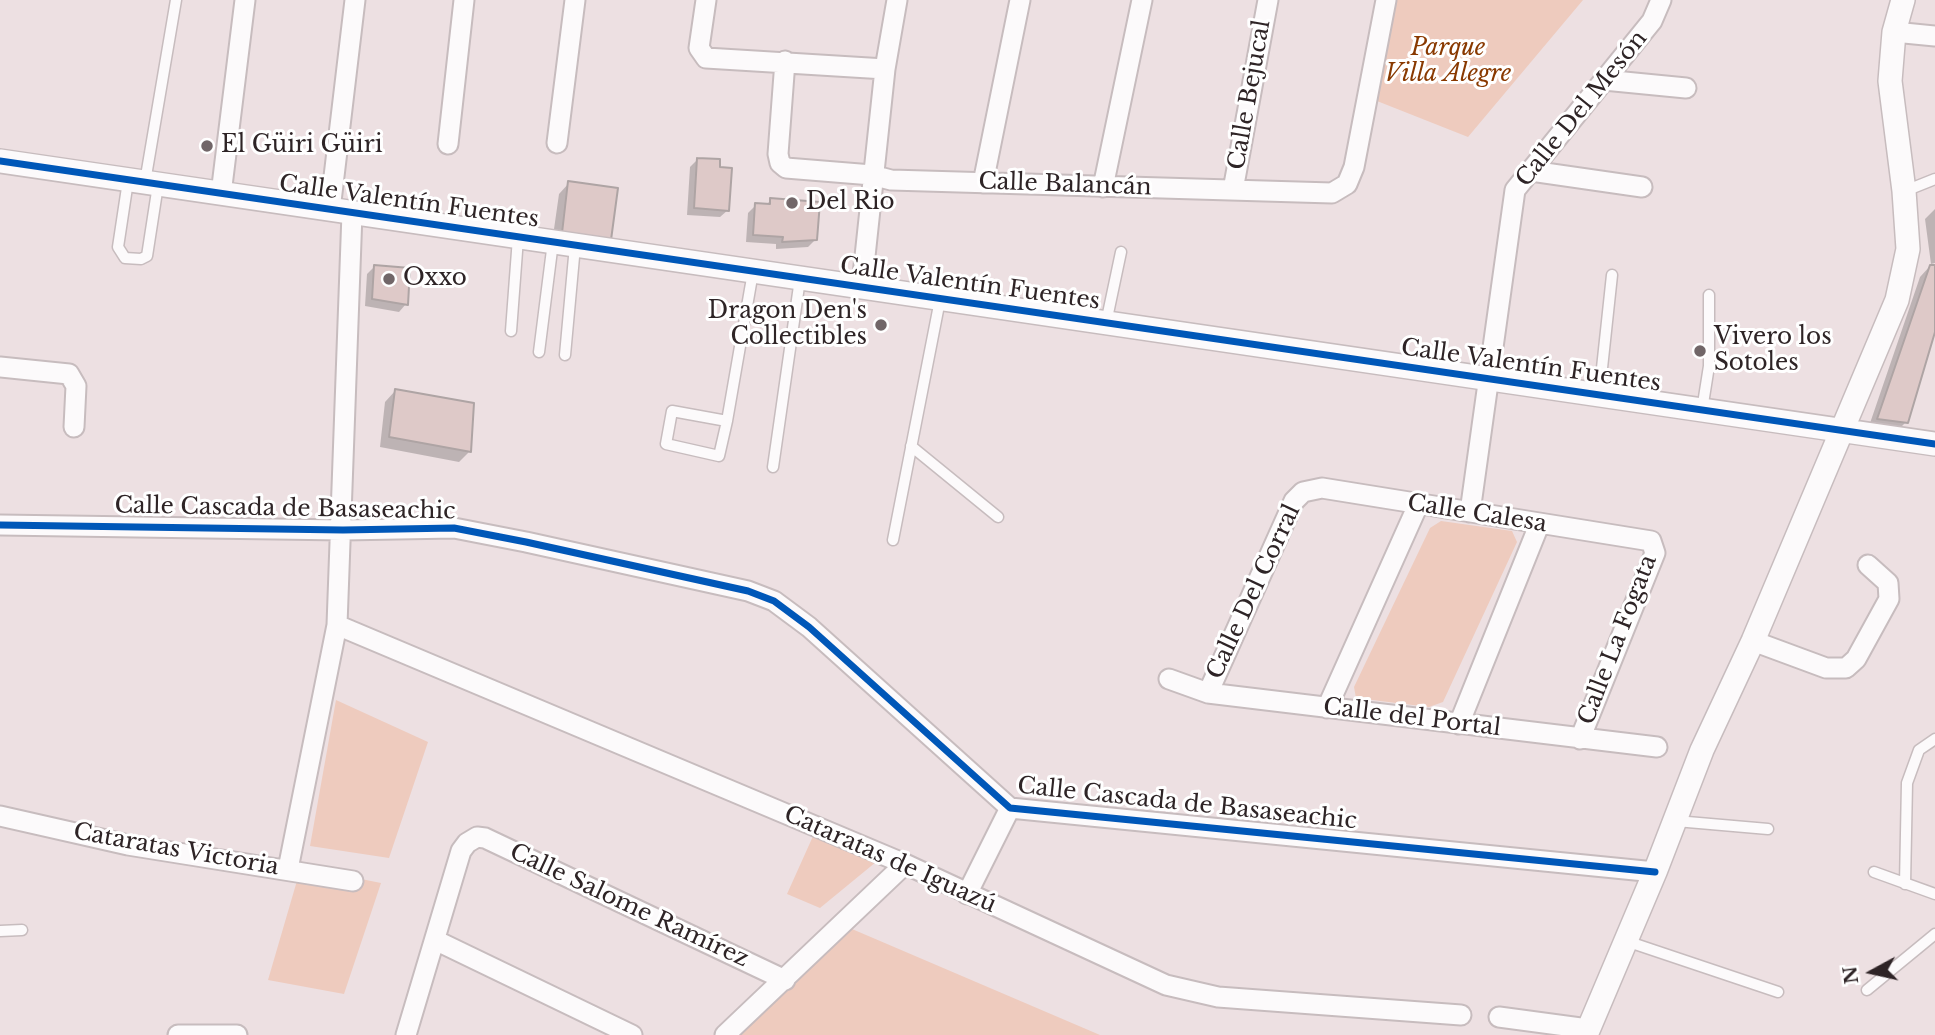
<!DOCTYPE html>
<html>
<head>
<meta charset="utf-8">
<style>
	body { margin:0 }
	#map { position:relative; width:1935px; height:1035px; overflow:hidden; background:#ede0e2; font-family:"Libre Baskerville",serif }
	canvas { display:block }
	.north { position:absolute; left:1837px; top:937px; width:70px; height:70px; -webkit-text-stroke:5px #fff; paint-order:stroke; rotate:262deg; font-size:19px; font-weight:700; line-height:28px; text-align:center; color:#2e2426 }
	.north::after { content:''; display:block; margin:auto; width:24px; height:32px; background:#2e2426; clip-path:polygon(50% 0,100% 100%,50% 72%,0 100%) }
</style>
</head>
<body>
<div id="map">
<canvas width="1935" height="1035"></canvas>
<div class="north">N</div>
</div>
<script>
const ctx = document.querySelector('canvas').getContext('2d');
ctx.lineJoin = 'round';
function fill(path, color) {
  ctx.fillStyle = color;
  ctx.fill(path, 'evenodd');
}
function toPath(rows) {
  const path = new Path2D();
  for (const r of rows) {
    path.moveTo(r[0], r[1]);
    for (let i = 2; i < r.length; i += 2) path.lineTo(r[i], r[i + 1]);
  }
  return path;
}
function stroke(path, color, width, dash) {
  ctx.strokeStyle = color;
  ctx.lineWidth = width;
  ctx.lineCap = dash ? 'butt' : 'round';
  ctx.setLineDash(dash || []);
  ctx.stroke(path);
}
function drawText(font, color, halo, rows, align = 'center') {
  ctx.font = font + ' "Libre Baskerville",serif';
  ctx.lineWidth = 6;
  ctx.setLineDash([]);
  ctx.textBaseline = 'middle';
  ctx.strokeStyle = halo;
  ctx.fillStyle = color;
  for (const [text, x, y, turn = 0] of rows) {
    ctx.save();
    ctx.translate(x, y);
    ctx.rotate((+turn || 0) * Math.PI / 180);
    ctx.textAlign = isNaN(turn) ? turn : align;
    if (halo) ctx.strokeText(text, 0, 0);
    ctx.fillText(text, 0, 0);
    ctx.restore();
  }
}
const green = toPath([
	[1397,0,1583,0,1468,137,1377,101],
	[1441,521,1512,531,1517,542,1443,702,1429,707,1356,698,1354,687,1430,528],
	[336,700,428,742,389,858,310,846],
	[814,834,876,862,820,908,787,894],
	[301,867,381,883,344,994,268,980],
	[852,929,1100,1035,735,1035]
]);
const shadow = toPath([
	[698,159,728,210,720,217,687,215,690,167],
	[569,183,616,189,552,243,559,194],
	[771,200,815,240,808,247,776,249,776,244,746,242,748,213,756,205,765,206],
	[1935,209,1935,263,1931,264,1925,219],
	[1930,266,1935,267,1935,326,1906,422,1896,432,1868,429,1920,277],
	[374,267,406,304,399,312,365,306,367,274],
	[395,391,472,405,469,452,459,462,380,447,385,402]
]);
const building = toPath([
	[697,158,720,159,720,167,732,168,729,211,694,208,697,158],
	[568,181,618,188,611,240,562,233,568,181],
	[770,198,820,202,817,240,782,242,783,237,753,235,755,203,770,204,770,198],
	[374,265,410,268,408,305,372,299,374,265],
	[1930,265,1935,265,1935,332,1908,423,1877,419,1930,265],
	[395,389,474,403,471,452,389,437,395,389]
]);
const service = toPath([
	[128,181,118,247,125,258,141,259,147,256,158,185],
	[145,182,176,0],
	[1905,191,1935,179],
	[1106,323,1121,252],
	[511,331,518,238],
	[539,352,553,242],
	[565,355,575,246],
	[1599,396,1612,275],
	[1702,410,1709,366,1709,295],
	[727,421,672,411,666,444,719,456,727,421,753,272],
	[911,446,998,517],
	[773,467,800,279],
	[893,540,940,300],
	[1676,821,1768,829],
	[1874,872,1935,894],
	[1905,884,1907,783,1919,750,1935,739],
	[0,931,22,930],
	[1626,941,1778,992],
	[1867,990,1935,934]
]);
const minor = toPath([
	[706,0,699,48,706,58,885,69],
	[1894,32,1935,36],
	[785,61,778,154,780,163,786,168,872,175,891,180,1332,193,1347,184,1354,167,1386,0],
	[1604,80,1686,88],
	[557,143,575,0],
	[448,144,464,0],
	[1531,171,1642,187],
	[983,183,1020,0],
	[1103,187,1142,0],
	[1233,190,1268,0],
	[221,194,245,0],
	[330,210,355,0],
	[858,287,863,275,885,69,897,0],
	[0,367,69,374,76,386,74,427],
	[1470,512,1515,190,1652,21,1661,0],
	[0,525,343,530,454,528,526,542,748,591,774,601,809,627,1010,808,1655,872],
	[337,625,905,864,1166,985,1218,997,1461,1015],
	[1753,641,1826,668,1846,668,1856,659,1889,599,1888,583,1868,565],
	[1169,679,1208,693,1657,747],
	[1208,693,1294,501,1303,492,1322,488,1651,541,1655,553,1580,739],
	[1327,708,1418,505],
	[1459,724,1539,525],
	[0,816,128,845,353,881],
	[288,869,337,625,352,213],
	[967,894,1010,808],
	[435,940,632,1035],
	[1499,1017,1588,1029],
	[178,1035,237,1035],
	[406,1035,461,851,467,843,477,837,485,838,785,980],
	[725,1035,905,864]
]);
const tertiary = toPath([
	[0,161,1935,444],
	[1586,1035,1655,872,1702,750,1753,641,1897,300,1908,249,1904,191,1890,81,1894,32,1903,0]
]);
const cycleway = toPath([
	[0,161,1935,444],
	[0,525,343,530,454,528,526,542,748,591,774,601,809,627,1010,808,1655,872]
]);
const markers = [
	[207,146,7,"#716668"],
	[792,203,7,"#716668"],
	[389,279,7,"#716668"],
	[881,325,7,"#716668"],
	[1700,351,7,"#716668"]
];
const parkNames = [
	["Parque",1448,49],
	["Villa Alegre",1448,75]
];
const streetNames = [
	["Calle Bejucal",1250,95,-80],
	["Calle Del Mesón",1582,109,-51],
	["Calle Balancán",1065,185,2],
	["Calle Valentín Fuentes",409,202,8],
	["Calle Valentín Fuentes",970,284,8],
	["Calle Valentín Fuentes",1531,366,8],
	["Calle Cascada de Basaseachic",285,509,1],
	["Calle Calesa",1477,514,9],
	["Calle Del Corral",1254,592,-65],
	["Calle La Fogata",1618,640,-69],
	["Calle del Portal",1412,718,7],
	["Calle Cascada de Basaseachic",1187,804,6],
	["Cataratas Victoria",176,850,10],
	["Cataratas de Iguazú",890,860,24],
	["Calle Salome Ramírez",629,906,25]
];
const poiNames = [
	["El Güiri Güiri",221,146],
	["Del Rio",806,203],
	["Oxxo",403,279],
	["Dragon Den's",867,312,"right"],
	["Collectibles",867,338,"right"],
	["Vivero los",1714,338],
	["Sotoles",1714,364]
];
fill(green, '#eecbbe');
fill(shadow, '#0003');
fill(building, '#dec9c8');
stroke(building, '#aea4a4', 2);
stroke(service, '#c7bcbe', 13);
stroke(minor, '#c7bcbe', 23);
stroke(tertiary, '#c7bcbe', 26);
stroke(service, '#fcfafb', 10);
stroke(minor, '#fcfafb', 19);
stroke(tertiary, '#fcfafb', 23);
stroke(cycleway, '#0057b8', 7);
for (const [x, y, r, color] of markers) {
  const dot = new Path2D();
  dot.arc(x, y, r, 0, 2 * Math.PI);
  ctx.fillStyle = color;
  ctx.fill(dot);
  stroke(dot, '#fff', 2.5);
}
drawText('italic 23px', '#893900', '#fff', parkNames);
drawText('23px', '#2e2426', '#fff', streetNames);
drawText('23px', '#2e2426', '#fff', poiNames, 'left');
</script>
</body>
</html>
